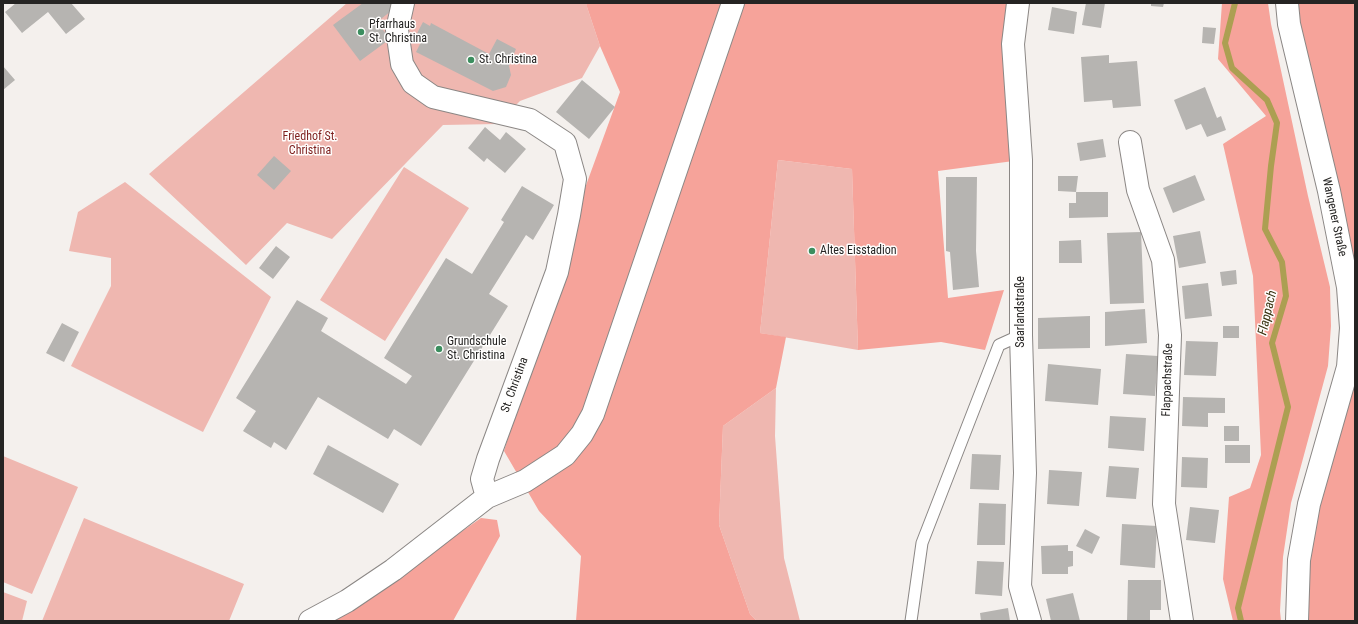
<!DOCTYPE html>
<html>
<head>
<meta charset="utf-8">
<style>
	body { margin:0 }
	#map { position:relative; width:1358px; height:624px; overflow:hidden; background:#f4f0ed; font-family:"Roboto Condensed",sans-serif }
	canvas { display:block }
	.frame { position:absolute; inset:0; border:4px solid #252423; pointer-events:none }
</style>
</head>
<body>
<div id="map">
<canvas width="1358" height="624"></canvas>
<div class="frame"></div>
</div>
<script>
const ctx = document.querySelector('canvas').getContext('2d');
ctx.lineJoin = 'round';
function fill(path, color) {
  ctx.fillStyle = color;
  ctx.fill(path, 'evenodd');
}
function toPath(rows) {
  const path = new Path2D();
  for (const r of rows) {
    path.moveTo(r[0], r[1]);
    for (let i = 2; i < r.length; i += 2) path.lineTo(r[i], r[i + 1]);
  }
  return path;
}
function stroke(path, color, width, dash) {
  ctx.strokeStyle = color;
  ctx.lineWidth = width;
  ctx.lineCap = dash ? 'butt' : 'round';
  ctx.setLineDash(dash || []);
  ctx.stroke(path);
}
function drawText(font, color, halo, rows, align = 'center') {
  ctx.font = font + ' "Roboto Condensed",sans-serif';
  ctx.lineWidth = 3;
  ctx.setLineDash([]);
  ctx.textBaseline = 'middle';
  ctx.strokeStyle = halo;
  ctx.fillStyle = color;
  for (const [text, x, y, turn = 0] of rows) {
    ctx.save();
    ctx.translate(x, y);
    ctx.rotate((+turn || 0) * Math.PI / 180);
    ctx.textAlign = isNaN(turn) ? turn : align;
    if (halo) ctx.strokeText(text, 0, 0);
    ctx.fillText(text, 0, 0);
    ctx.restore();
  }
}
const green = toPath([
	[347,3,587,3,587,7,600,46,582,78,520,101,497,124,443,125,332,239,287,223,246,265,149,174],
	[778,160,852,169,858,350,760,333],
	[404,167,469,208,385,341,320,300],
	[125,182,271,297,203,432,71,366,111,286,111,258,69,251,78,212],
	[776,388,775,436,784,558,800,621,757,621,750,614,719,525,723,426],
	[3,456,78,487,32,594,3,582],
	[84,518,244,584,229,621,42,621],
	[3,592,27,601,22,621,3,621]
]);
const forest = toPath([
	[587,3,1021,3,1021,160,938,171,948,298,1004,290,985,350,941,342,858,350,852,169,778,160,760,333,786,337,776,388,723,426,719,525,750,614,757,621,576,621,581,556,539,511,504,451,577,210,620,92,600,46,587,7],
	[1222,3,1268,3,1271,24,1308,196,1330,287,1331,326,1328,366,1291,503,1283,557,1280,611,1281,621,1233,621,1223,579,1229,497,1250,488,1261,455,1253,276,1223,144,1266,116,1218,59],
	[1287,3,1355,3,1355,621,1297,621,1351,328],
	[481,518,497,520,500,536,453,621,329,621,348,611]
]);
const stream = toPath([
	[1235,3,1225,43,1232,68,1267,100,1277,123,1271,166,1265,229,1282,262,1286,296,1272,343,1288,407,1238,608,1241,621]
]);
const building = toPath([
	[16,3,71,3,85,19,66,34,48,12,22,33,5,12],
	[363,3,392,3,395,8,377,22,390,39,360,61,333,25],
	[1086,3,1105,3,1101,28,1082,25],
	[1151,3,1164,3,1163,7,1151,6],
	[1052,7,1077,12,1074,34,1048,30],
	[423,22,430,26,431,23,489,54,497,39,516,49,509,66,511,75,506,87,493,91,416,52,421,42,414,39],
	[1203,27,1216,28,1214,44,1202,43],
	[1109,55,1109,63,1137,61,1141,106,1113,108,1112,100,1084,102,1081,57],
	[3,66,15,80,3,90],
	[582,80,615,107,589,139,556,112],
	[1205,87,1217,118,1221,116,1226,130,1207,137,1201,124,1186,130,1174,100],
	[485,127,500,140,506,132,526,149,505,173,487,158,484,162,468,148],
	[1103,139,1106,157,1080,161,1077,143],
	[274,156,291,171,274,190,257,175],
	[1195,175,1205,200,1173,213,1163,188],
	[1058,176,1078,176,1076,192,1058,191],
	[946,177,977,177,976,251,979,287,953,290,950,252,946,251],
	[522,186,554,205,533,240,526,235,489,294,508,306,421,446,394,429,388,439,318,397,286,450,274,442,271,448,243,431,256,411,236,398,297,300,328,318,321,331,406,384,412,376,384,358,446,258,472,274,504,222,501,220],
	[1076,192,1108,192,1108,217,1069,218,1069,203,1076,203],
	[1200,231,1206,263,1179,268,1173,236],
	[1141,232,1144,303,1110,304,1107,233],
	[1081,240,1082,263,1059,263,1059,241],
	[276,246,290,257,273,279,259,268],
	[1236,270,1237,284,1222,286,1220,272],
	[1208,283,1212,316,1185,319,1182,286],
	[1145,309,1147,343,1105,346,1105,312],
	[1090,316,1090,348,1038,349,1038,318],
	[62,323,79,332,64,362,46,353],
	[1223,326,1239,326,1239,338,1223,338],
	[1186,341,1218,342,1216,376,1184,375],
	[1126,354,1158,356,1155,396,1123,394],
	[1048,364,1101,369,1098,405,1045,401],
	[1183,397,1225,398,1225,413,1208,413,1208,427,1182,426],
	[1110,416,1146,418,1144,451,1108,448],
	[1224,426,1239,426,1239,441,1224,441],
	[328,445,399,484,383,513,313,474],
	[1225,445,1250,445,1250,463,1225,463],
	[972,454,1001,455,999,490,970,489],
	[1182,457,1208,458,1207,488,1181,487],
	[1109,466,1139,468,1136,499,1106,497],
	[1049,470,1082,472,1079,506,1047,504],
	[979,503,1006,504,1005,545,977,545],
	[1190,507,1219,510,1215,543,1186,540],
	[1122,524,1157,526,1155,568,1120,565],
	[1085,529,1100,537,1092,554,1076,546],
	[1068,545,1068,551,1073,551,1073,566,1068,567,1068,574,1042,574,1041,546],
	[977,561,1004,562,1002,596,975,594],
	[1128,580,1161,580,1161,610,1150,610,1150,621,1127,621],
	[1073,593,1080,621,1051,621,1046,599],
	[1008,608,1010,621,981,621,980,613]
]);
const lane = toPath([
	[911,621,922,543,999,345,1021,335]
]);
const street = toPath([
	[403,3,397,30,402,64,413,83,433,97,530,120,565,143,575,179,569,215,557,272,488,459,482,479,487,497],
	[1018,3,1013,44,1021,160,1021,335,1025,473,1020,586,1030,621],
	[1130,142,1138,190,1163,260,1170,335,1164,504,1182,621],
	[310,621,347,601,393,570,487,497,525,481,565,455,582,434,593,414,733,3]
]);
const primary = toPath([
	[1287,3,1289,24,1329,191,1348,287,1351,328,1348,367,1309,504,1299,560,1297,621]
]);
const markers = [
	[361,32,4,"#3c8e5f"],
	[471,60,4,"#3c8e5f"],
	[812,251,4,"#3c8e5f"],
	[439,349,4,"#3c8e5f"]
];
const poiNames = [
	["Pfarrhaus",369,25],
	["St. Christina",369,39],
	["St. Christina",479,60],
	["Altes Eisstadion",820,251],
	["Grundschule",447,342],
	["St. Christina",447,356]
];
const parkNames = [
	["Friedhof St.",310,137],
	["Christina",310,151]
];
const streetNames = [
	["Wangener Straße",1334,217,78],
	["Saarlandstraße",1021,312,-90],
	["Flappachstraße",1168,380,-88],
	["St. Christina",515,385,-70]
];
const waterNames = [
	["Flappach",1268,313,-77]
];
fill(green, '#efb7b0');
fill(forest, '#f6a39a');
stroke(stream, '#ac9f52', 6);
fill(building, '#b6b4b1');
stroke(lane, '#8b8785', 13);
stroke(street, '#8b8785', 24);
stroke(primary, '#8b8785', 24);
stroke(lane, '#fff', 11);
stroke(street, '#fff', 22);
stroke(primary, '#fff', 22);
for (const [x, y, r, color] of markers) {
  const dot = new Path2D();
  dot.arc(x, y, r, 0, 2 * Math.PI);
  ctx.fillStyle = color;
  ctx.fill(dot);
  stroke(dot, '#fffefd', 1.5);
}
drawText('12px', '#252423', '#fffefd', poiNames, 'left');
drawText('12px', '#7d1e1c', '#fffefd', parkNames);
drawText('12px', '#252423', '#fffefd', streetNames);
drawText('italic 13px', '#393311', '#fffefd', waterNames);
</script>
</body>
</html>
